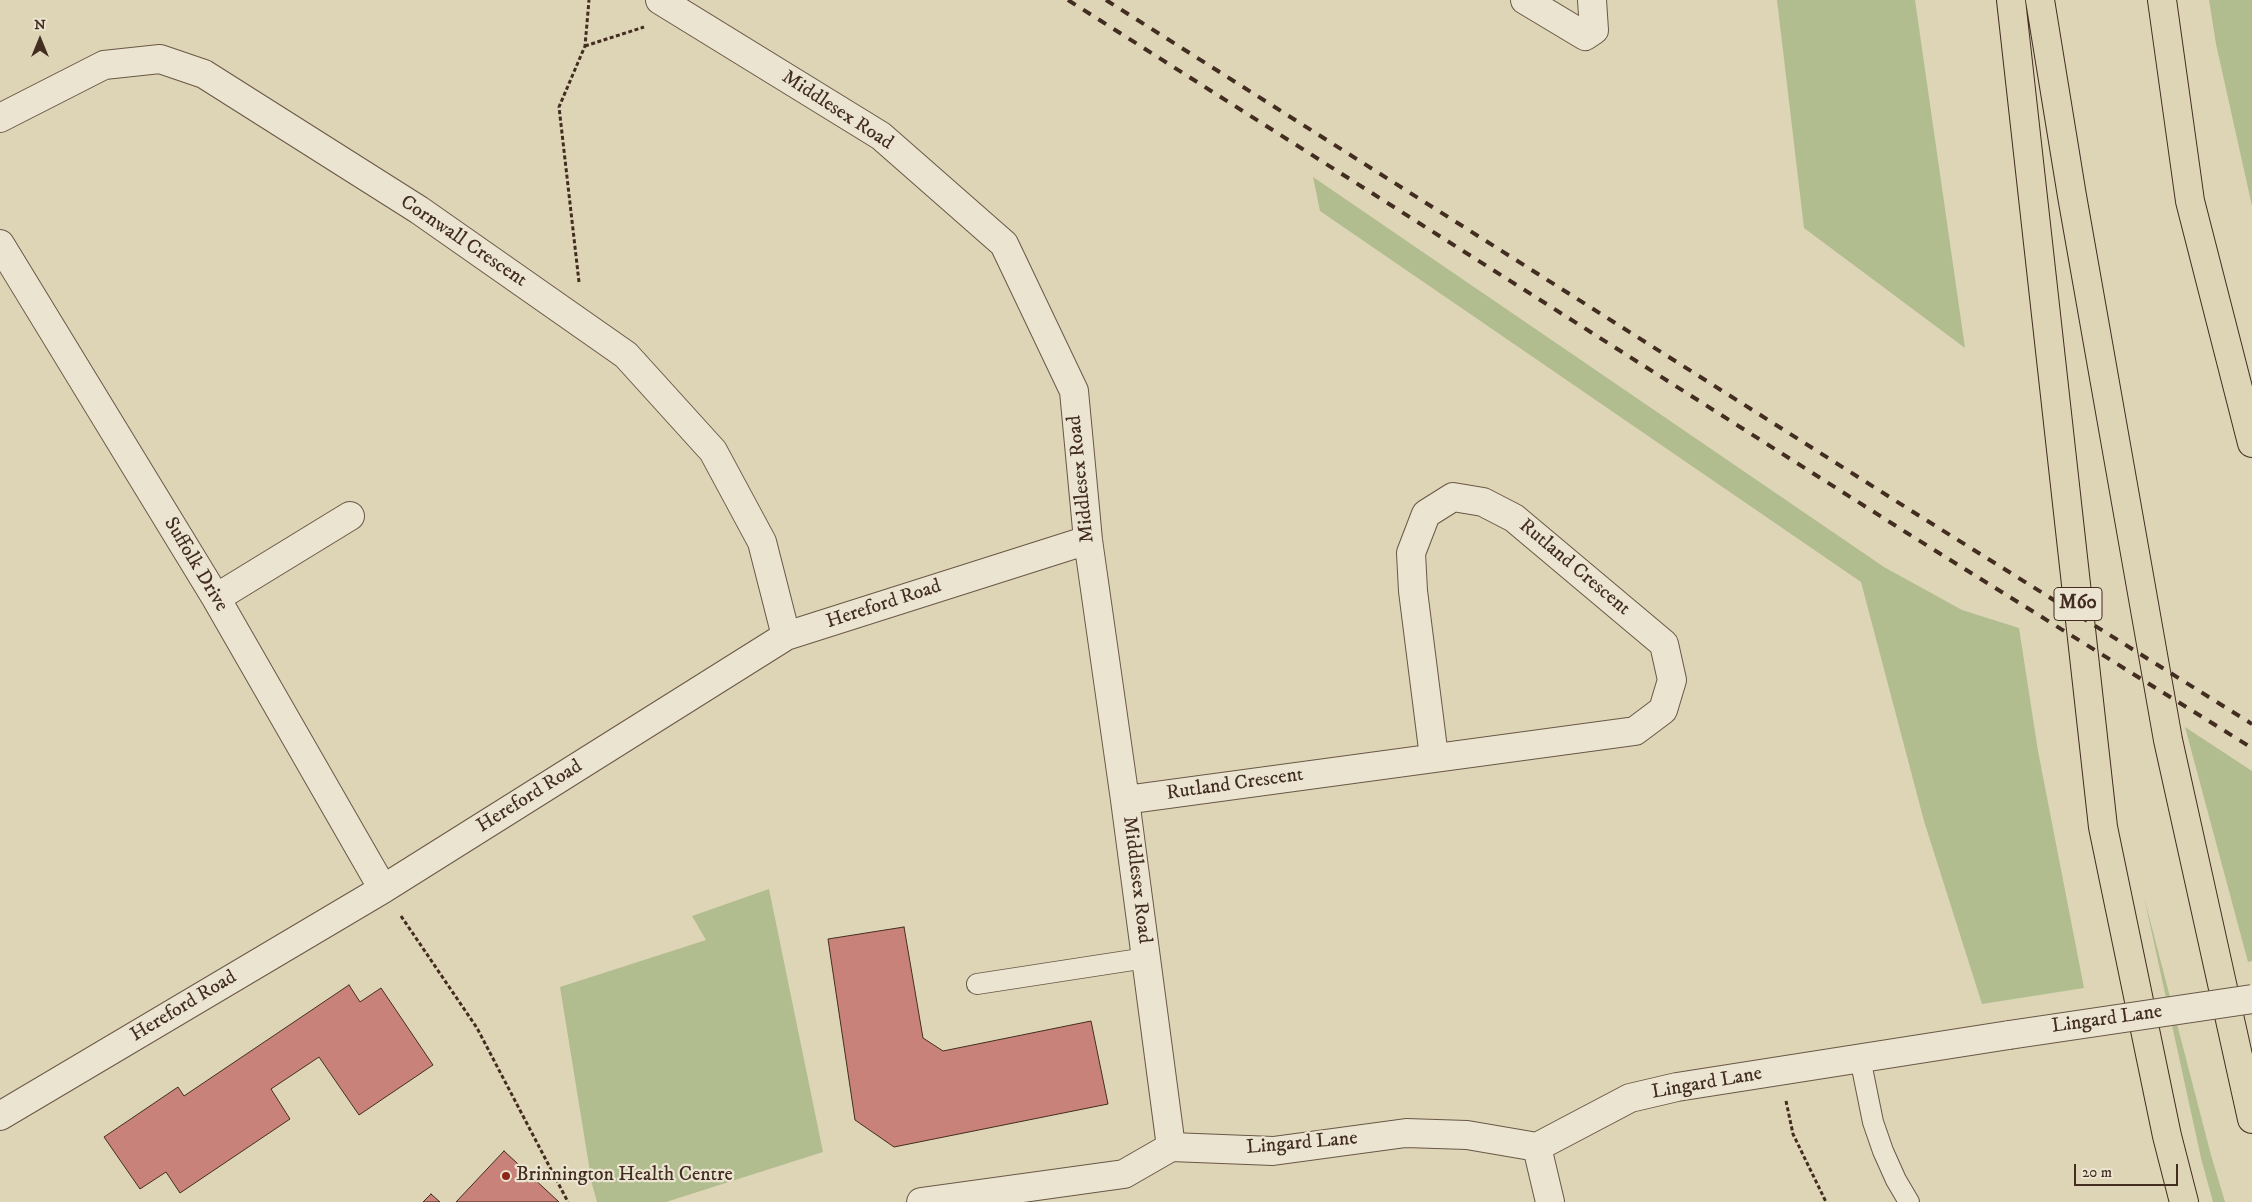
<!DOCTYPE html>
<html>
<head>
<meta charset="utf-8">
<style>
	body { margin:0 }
	#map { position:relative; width:2252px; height:1202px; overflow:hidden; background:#ded5b7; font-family:"IM FELL DW Pica",serif }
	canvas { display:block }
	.north { position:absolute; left:15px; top:15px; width:50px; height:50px; -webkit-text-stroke:4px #eae4d0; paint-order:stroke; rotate:0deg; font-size:14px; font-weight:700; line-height:20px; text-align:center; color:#432d20 }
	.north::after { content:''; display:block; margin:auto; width:18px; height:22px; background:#432d20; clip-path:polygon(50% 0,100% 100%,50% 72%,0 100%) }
	.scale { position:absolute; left:2074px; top:1164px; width:104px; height:22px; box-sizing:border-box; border:2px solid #432d20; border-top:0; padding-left:6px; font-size:15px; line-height:18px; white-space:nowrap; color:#432d20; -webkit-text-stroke:4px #eae4d0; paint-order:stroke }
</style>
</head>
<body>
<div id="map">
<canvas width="2252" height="1202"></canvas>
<div class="north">N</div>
<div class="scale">20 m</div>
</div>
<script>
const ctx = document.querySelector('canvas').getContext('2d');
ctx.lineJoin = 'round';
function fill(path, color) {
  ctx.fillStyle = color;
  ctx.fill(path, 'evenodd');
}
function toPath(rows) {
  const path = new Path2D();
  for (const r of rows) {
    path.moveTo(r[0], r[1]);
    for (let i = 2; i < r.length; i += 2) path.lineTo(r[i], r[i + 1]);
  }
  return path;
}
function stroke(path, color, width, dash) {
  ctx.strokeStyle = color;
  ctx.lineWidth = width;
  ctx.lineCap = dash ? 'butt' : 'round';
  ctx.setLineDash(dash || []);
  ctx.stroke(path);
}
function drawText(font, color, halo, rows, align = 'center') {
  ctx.font = font + ' "IM FELL DW Pica",serif';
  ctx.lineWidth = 4.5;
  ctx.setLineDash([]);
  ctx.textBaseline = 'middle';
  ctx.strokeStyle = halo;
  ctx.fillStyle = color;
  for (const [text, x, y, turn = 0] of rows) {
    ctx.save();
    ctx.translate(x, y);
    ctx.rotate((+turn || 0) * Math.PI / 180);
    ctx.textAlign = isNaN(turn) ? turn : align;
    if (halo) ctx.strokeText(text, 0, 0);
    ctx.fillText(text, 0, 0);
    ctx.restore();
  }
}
const green = toPath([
	[1777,0,1915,0,1965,348,1804,228],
	[2209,0,2252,0,2252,206,2216,44],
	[1313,177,1884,567,1962,610,2019,628,2038,751,2084,988,1982,1004,1924,821,1861,582,1320,211],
	[2185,727,2252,771,2252,961,2248,962],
	[769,889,823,1152,666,1202,597,1202,592,1184,560,987,706,940,692,916],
	[2144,897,2211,1155,2225,1202,2213,1202,2201,1158]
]);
const building = toPath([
	[904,927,923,1038,943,1051,1091,1021,1108,1104,894,1147,855,1120,828,939,904,927],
	[349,985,360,1002,381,988,433,1065,359,1115,319,1057,271,1089,290,1119,180,1193,166,1172,140,1189,104,1137,178,1087,184,1096,349,985],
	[504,1151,559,1202,456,1202,504,1151],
	[431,1194,440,1202,423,1202,431,1194]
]);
const path = toPath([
	[585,46,644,27],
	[579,282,559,107,585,46,589,0],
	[401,916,477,1028,568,1202],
	[1786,1101,1793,1134,1826,1202]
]);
const service = toPath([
	[977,984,1146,958],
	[1860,1058,1873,1122,1883,1151,1896,1180,1909,1202]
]);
const minor = toPath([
	[660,0,881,136,1004,244,1074,391,1088,540,1125,800,1171,1147],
	[1525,0,1585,36,1594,30,1592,0],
	[0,118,104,65,160,59,204,74,419,210,626,355,713,451,762,542,786,636],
	[0,244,216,598,383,889],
	[216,598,350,516],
	[1125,800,1635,731,1663,710,1672,680,1664,644,1514,518,1483,502,1453,497,1426,514,1411,553,1413,591,1434,757],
	[0,1116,383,889,786,636,1088,540],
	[1537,1147,1550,1202]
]);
const tertiary = toPath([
	[921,1202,1124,1174,1171,1147,1273,1151,1406,1133,1467,1135,1537,1147,1630,1098,1677,1087,2009,1035]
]);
const motorway = toPath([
	[2011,0,2103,827,2167,1136,2184,1202],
	[2040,0,2072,196,2168,740,2252,1119],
	[2162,0,2190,201,2252,443]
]);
const rail = toPath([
	[1068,0,1907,533,2252,748],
	[1106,0,1918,515,2252,724]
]);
const tertiaryBridge = toPath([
	[2009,1035,2252,999]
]);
const markers = [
	[506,1176,5,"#8f2418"]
];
const shields = [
	[2078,604,48]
];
const shieldNames = [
	["M60",2078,604]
];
const streetNames = [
	["Middlesex Road",837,111,33],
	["Cornwall Crescent",463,242,34],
	["Middlesex Road",1082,479,-96],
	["Suffolk Drive",195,565,59],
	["Rutland Crescent",1574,568,40],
	["Hereford Road",884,605,-18],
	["Rutland Crescent",1235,785,-8],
	["Hereford Road",530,797,-32],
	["Middlesex Road",1136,880,83],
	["Hereford Road",184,1007,-31],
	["Lingard Lane",2107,1020,-8],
	["Lingard Lane",1707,1084,-10],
	["Lingard Lane",1302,1144,-5]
];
const poiNames = [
	["Brinnington Health Centre",516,1176]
];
fill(green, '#b1bd8f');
fill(building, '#c88279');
stroke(building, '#432d20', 1);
stroke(service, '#6a5746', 22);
stroke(minor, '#6a5746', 30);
stroke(tertiary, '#6a5746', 30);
stroke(motorway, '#432d20', 30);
stroke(path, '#432d20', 3, [4, 2.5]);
stroke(service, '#eae4d0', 20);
stroke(minor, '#eae4d0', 28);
stroke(tertiary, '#eae4d0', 28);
stroke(motorway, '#ded5b7', 28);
stroke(rail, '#432d20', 4, [9, 9]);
stroke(tertiaryBridge, '#6a5746', 30, []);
stroke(tertiaryBridge, '#eae4d0', 28);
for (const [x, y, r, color] of markers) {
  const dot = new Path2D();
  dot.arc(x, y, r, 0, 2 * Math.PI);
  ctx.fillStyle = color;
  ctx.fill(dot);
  stroke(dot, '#eae4d0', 2);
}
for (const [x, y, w] of shields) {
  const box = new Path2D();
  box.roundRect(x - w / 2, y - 16.5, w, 33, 4);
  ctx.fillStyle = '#eae4d0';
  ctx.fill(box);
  stroke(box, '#432d20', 1);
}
drawText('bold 19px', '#432d20', null, shieldNames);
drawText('20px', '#432d20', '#eae4d0', streetNames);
drawText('20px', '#432d20', '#eae4d0', poiNames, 'left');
</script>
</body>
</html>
